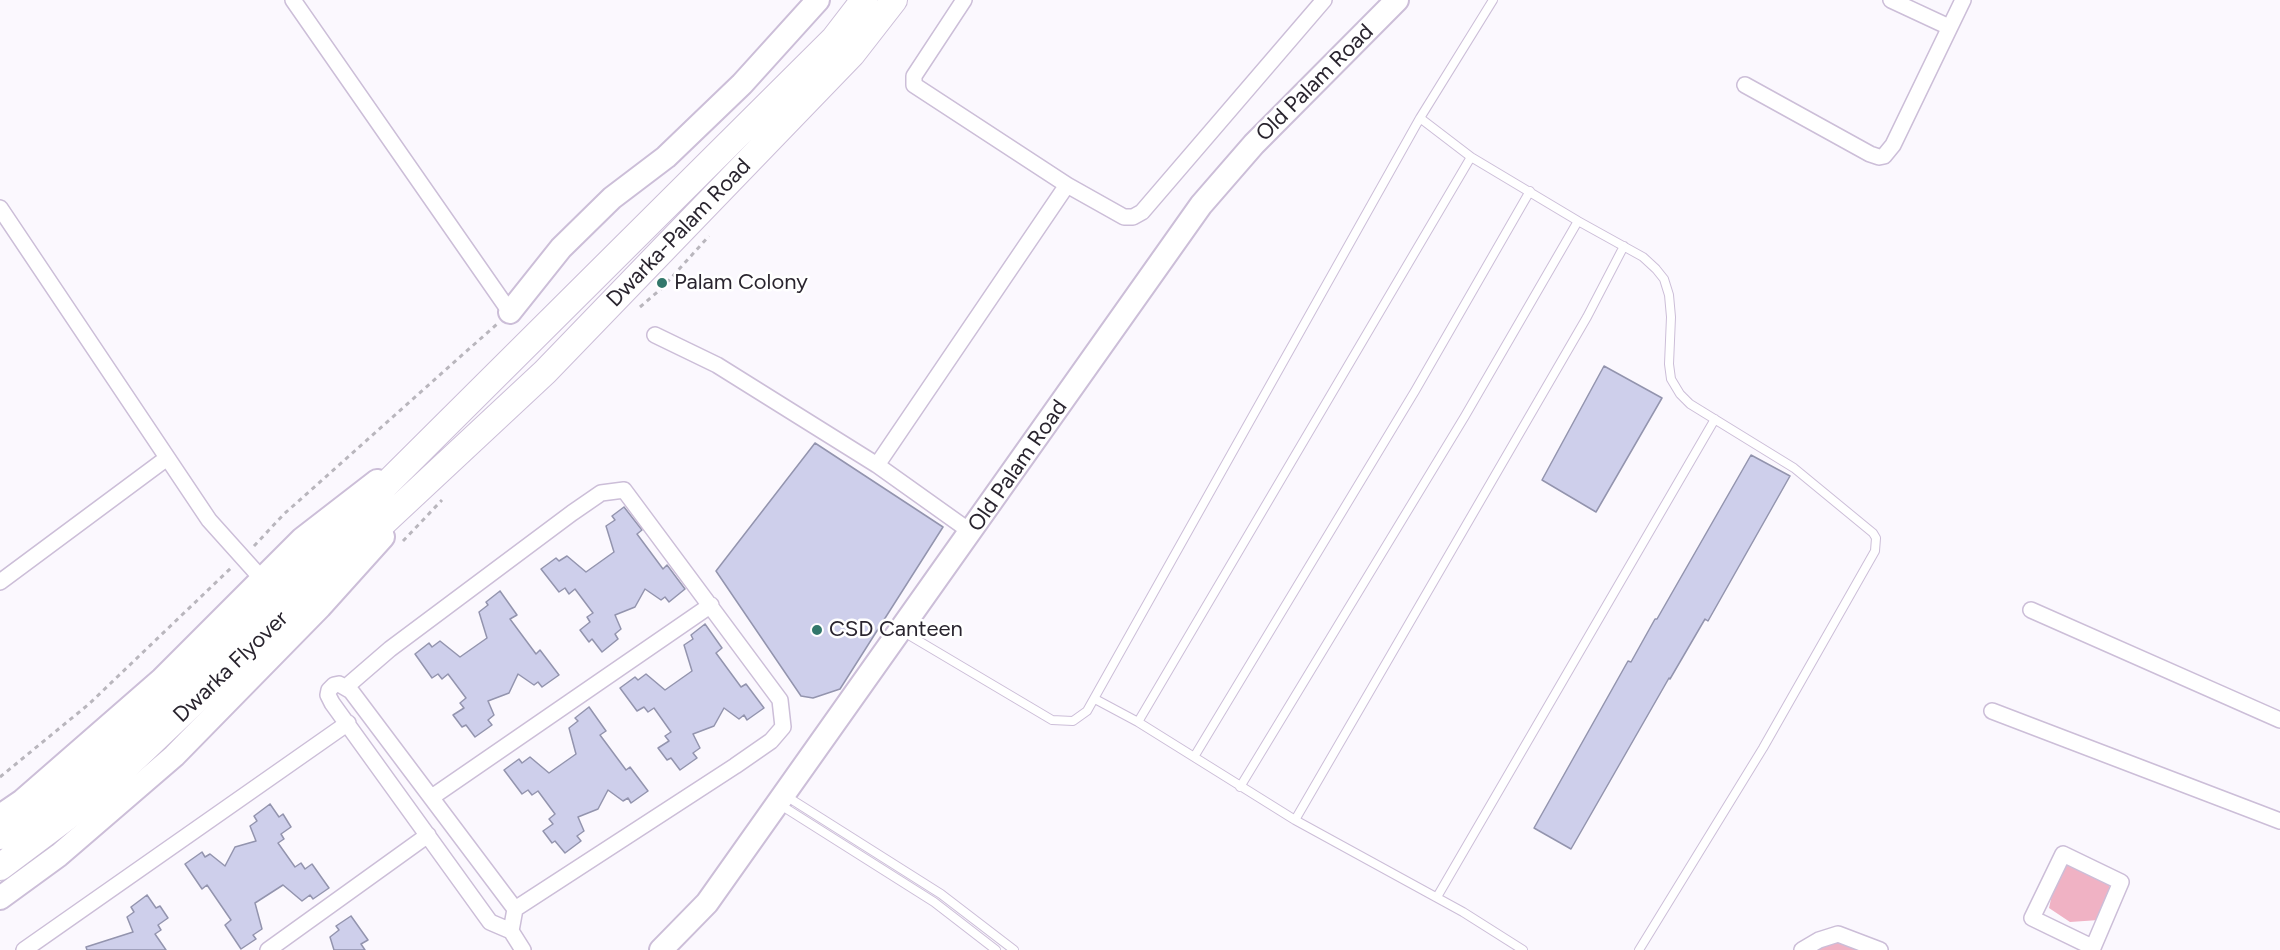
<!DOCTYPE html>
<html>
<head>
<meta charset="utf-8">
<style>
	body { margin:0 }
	canvas { display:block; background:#fbf8fe }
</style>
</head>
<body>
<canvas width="2280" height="950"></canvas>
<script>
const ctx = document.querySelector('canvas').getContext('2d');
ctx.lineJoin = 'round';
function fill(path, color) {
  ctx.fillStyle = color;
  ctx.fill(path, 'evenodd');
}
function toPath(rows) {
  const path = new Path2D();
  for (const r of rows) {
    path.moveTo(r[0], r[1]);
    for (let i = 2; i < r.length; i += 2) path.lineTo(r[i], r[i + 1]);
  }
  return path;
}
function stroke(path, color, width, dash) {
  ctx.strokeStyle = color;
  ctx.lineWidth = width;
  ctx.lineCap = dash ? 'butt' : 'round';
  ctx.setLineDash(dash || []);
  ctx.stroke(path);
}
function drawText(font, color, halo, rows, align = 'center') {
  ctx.font = font + ' Figtree,sans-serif';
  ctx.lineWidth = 5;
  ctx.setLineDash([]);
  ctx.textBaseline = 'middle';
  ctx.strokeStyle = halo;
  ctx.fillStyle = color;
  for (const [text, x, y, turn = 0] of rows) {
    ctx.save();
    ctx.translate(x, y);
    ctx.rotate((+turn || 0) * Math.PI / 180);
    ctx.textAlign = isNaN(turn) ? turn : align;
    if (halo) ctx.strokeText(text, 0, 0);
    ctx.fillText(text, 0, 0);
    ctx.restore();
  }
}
const green = toPath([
	[2066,859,2111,882,2099,920,2070,922,2049,908,2055,881],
	[1839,939,1866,950,1816,950]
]);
const building = toPath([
	[1604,366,1662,398,1596,512,1542,480,1604,366],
	[815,443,943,527,840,689,813,698,801,696,716,571,815,443],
	[1751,455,1790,476,1708,621,1705,619,1670,679,1669,678,1571,849,1534,828,1628,661,1631,662,1655,619,1657,619,1751,455],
	[624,507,642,530,637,534,663,569,667,565,685,589,669,602,665,597,661,600,645,589,635,607,615,615,621,629,615,634,618,639,602,652,592,639,589,642,580,630,590,622,587,617,593,613,575,589,569,594,565,588,559,592,541,569,556,558,559,561,567,556,586,572,614,552,606,526,615,520,612,516,624,507],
	[500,591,517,615,510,619,536,654,540,650,559,675,542,687,538,682,534,685,518,674,509,693,488,701,494,715,488,720,492,725,475,737,466,725,462,727,453,715,464,708,460,703,466,698,448,674,442,679,438,674,432,678,415,654,429,643,432,647,440,641,460,657,487,638,479,612,488,605,486,602,500,591],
	[705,624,722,648,716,653,741,687,746,684,764,708,747,720,744,715,739,719,724,708,714,726,693,734,700,748,693,753,697,758,680,770,671,758,667,760,658,748,669,741,665,736,671,732,654,708,648,712,644,707,637,711,620,688,635,677,638,680,646,674,665,690,692,671,684,645,693,639,691,635,705,624],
	[589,707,606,731,600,735,626,770,630,767,648,791,631,803,628,798,623,801,608,790,598,809,578,817,584,831,577,836,581,841,565,853,555,841,552,843,543,831,553,824,549,819,555,814,538,791,532,795,528,790,522,794,504,770,519,759,522,763,530,757,549,773,576,754,569,728,578,721,575,718,589,707],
	[270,804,279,817,283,814,291,827,281,834,284,839,278,843,295,867,301,863,305,869,312,864,329,888,313,899,310,895,302,901,283,885,255,903,262,929,253,935,256,939,241,949,225,925,231,920,207,885,202,889,185,864,202,852,205,857,210,854,225,866,235,847,256,841,250,826,257,821,254,816,270,804],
	[147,895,156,908,160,906,168,918,158,925,161,930,155,934,166,950,87,950,86,947,133,932,127,917,134,912,131,907,147,895],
	[351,916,368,940,361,944,365,950,334,950,330,937,339,930,336,926,351,916]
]);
const path = toPath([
	[640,307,662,288,709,236],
	[403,541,442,500],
	[254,546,284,514,497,324],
	[0,777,89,704,232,567]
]);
const lane = toPath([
	[1420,118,1493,0],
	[902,631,1052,720,1073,721,1087,711,1420,118,1471,157,1578,221,1643,257,1656,269,1664,279,1669,295,1671,317,1669,364,1671,379,1680,394,1690,404,1794,468,1873,533,1876,538,1875,551,1763,748,1639,950],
	[1095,699,1138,722,1295,820,1587,317,1624,246],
	[1138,722,1471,157],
	[1194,757,1415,391,1530,191],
	[1240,787,1465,416,1578,221],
	[786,796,941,894,1014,950],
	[779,804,934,902,996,950],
	[1295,820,1463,912,1523,950],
	[1437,897,1715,419]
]);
const street = toPath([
	[293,0,510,312],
	[1891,0,1949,27],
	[1745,85,1870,154,1879,157,1884,156,1893,145,1963,0],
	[1067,185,1124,217,1133,217,1142,212,1324,0],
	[0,208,209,520,262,579],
	[655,335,717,365,877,465,971,532],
	[877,465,1067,185,914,85,914,76,964,0],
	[0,582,167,458],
	[2031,610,2280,720],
	[346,687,390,649,572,513,601,493,624,490,780,700,783,727,771,741,735,766,515,909],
	[1992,711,2280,821],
	[432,797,711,605],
	[511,931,515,909,351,691,339,684,334,685,329,690,328,695,332,703,490,922,511,931,523,950],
	[24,950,348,723],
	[268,950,428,835],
	[1802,950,1819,940,1838,934,1880,950],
	[2092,950,2121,882,2063,854,2032,918,2092,947]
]);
const secondary = toPath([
	[510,312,561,248,612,198,666,157,742,84,818,0],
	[0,816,22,801,162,679,302,539,377,481],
	[0,898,59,855,174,756,320,607,383,537],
	[661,950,707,903,1201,205,1254,144,1397,0]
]);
const primary = toPath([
	[0,836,77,778,297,573,834,39,864,0],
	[0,867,96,795,309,592,545,372,852,54,894,0]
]);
const markers = [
	[662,283,6,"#32776b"],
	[817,630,6,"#32776b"]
];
const streetNames = [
	["Old Palam Road",1315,83,-45],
	["Dwarka-Palam Road",679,233,-46],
	["Old Palam Road",1018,466,-55],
	["Dwarka Flyover",231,667,-44]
];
const poiNames = [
	["Palam Colony",674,283],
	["CSD Canteen",829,630]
];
fill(green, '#f0b2c4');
fill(building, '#cecfeb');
stroke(building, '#9394ae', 1.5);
stroke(lane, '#ccbed8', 10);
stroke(street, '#ccbed8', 18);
stroke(secondary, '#ccbed8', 26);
stroke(primary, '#ccbed8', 28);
stroke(path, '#b9b6bd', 3, [4.5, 4.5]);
stroke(lane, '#fff', 8);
stroke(street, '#fff', 15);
stroke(secondary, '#fff', 22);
stroke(primary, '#fff', 26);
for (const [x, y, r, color] of markers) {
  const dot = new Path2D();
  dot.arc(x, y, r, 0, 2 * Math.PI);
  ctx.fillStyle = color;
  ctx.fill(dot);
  stroke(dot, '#fff', 2);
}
drawText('22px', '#29242e', '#fff', streetNames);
drawText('22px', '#29242e', '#fff', poiNames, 'left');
</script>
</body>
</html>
